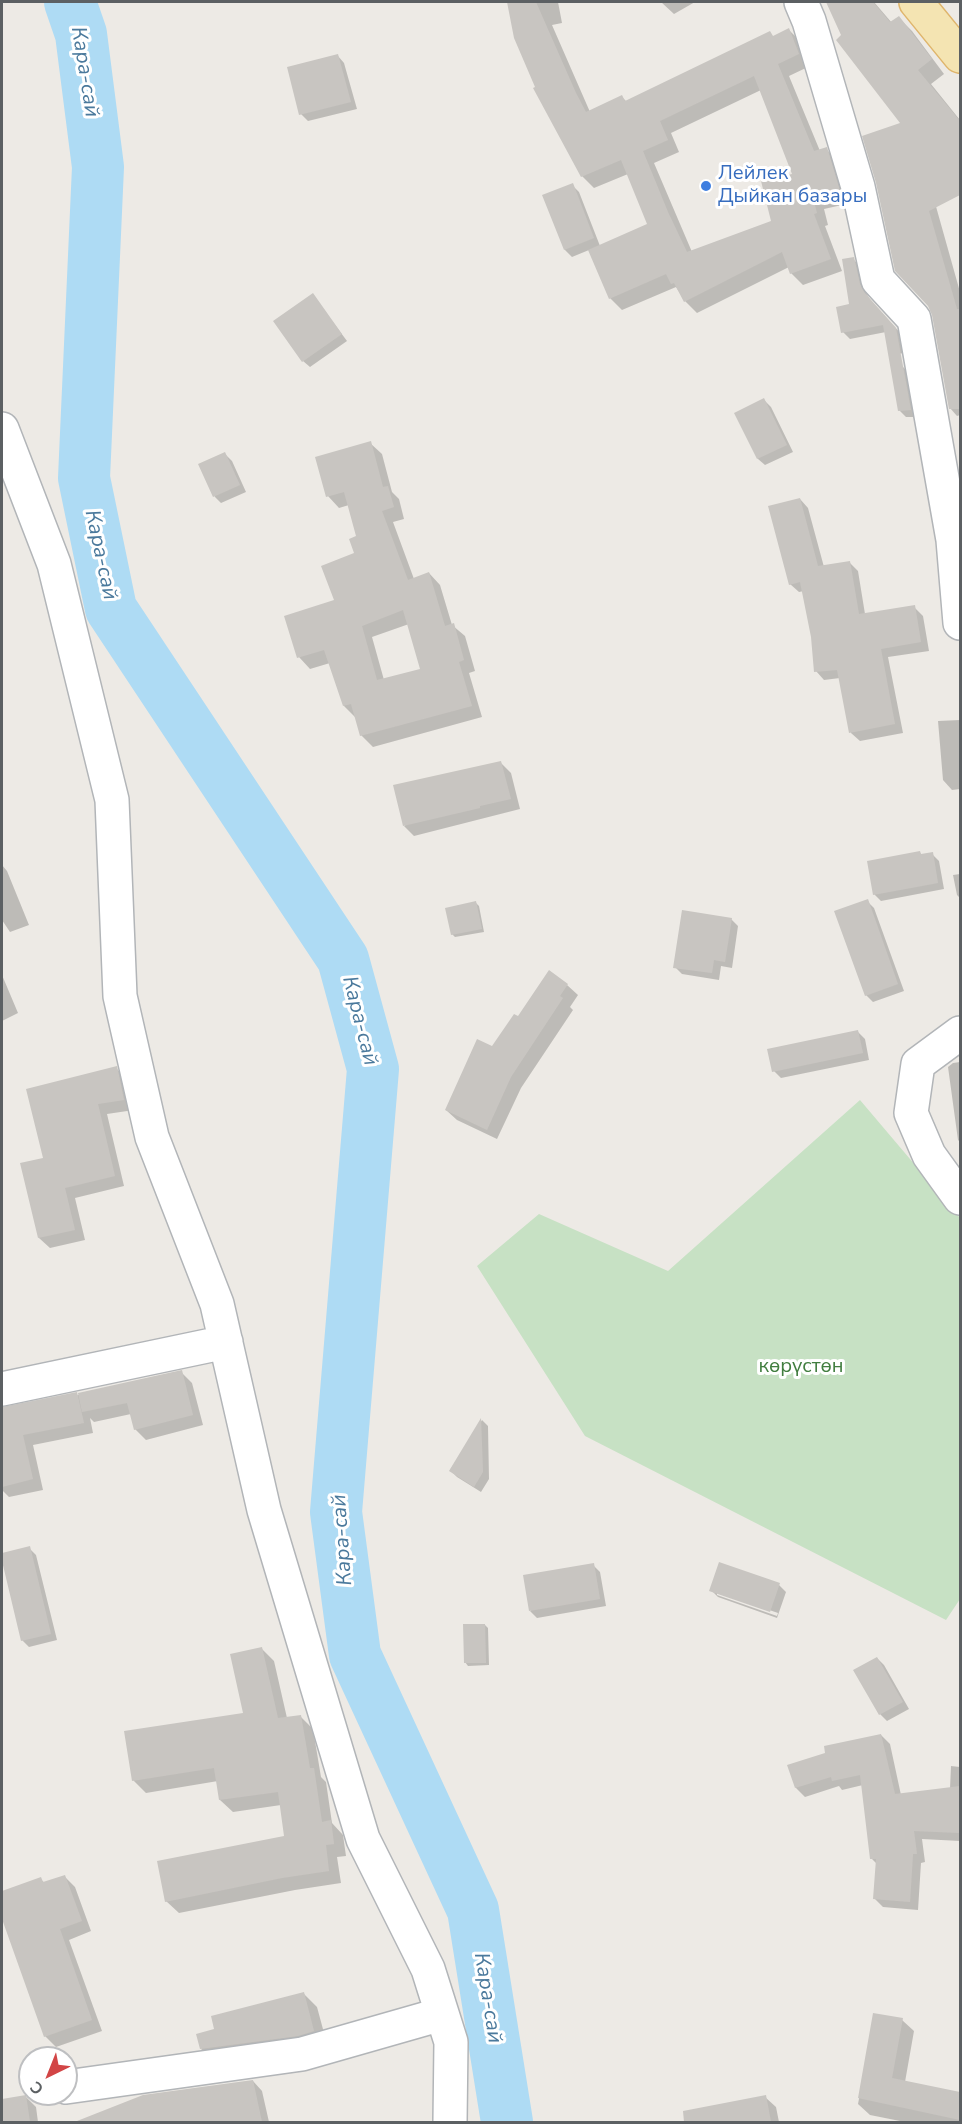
<!DOCTYPE html>
<html>
<head>
<meta charset="utf-8">
<style>
	body { margin:0 }
	#map { position:relative; width:962px; height:2124px; overflow:hidden; background:#edeae5; font-family:"Nunito Sans",sans-serif }
	canvas { display:block }
	.frame { position:absolute; inset:0; border:3px solid #5c6063; pointer-events:none }
	.north { position:absolute; left:18px; top:2046px; width:60px; height:60px; box-sizing:border-box; background:#fff; border:2px solid #bebfc1; border-radius:50%; rotate:223deg; font-size:16px; font-weight:700; line-height:24px; text-align:center; color:#5c6063 }
	.north::after { content:''; display:block; margin:auto; width:21px; height:27px; background:#d24546; clip-path:polygon(50% 0,100% 100%,50% 72%,0 100%) }
</style>
</head>
<body>
<div id="map">
<canvas width="962" height="2124"></canvas>
<div class="frame"></div>
<div class="north">С</div>
</div>
<script>
const ctx = document.querySelector('canvas').getContext('2d');
ctx.lineJoin = 'round';
function fill(path, color) {
  ctx.fillStyle = color;
  ctx.fill(path, 'evenodd');
}
function toPath(rows) {
  const path = new Path2D();
  for (const r of rows) {
    path.moveTo(r[0], r[1]);
    for (let i = 2; i < r.length; i += 2) path.lineTo(r[i], r[i + 1]);
  }
  return path;
}
function stroke(path, color, width, dash) {
  ctx.strokeStyle = color;
  ctx.lineWidth = width;
  ctx.lineCap = dash ? 'butt' : 'round';
  ctx.setLineDash(dash || []);
  ctx.stroke(path);
}
function drawText(font, color, halo, rows, align = 'center') {
  ctx.font = font + ' "Nunito Sans",sans-serif';
  ctx.lineWidth = 6;
  ctx.setLineDash([]);
  ctx.textBaseline = 'middle';
  ctx.strokeStyle = halo;
  ctx.fillStyle = color;
  for (const [text, x, y, turn = 0] of rows) {
    ctx.save();
    ctx.translate(x, y);
    ctx.rotate((+turn || 0) * Math.PI / 180);
    ctx.textAlign = isNaN(turn) ? turn : align;
    if (halo) ctx.strokeText(text, 0, 0);
    ctx.fillText(text, 0, 0);
    ctx.restore();
  }
}
const green = toPath([
	[860,1100,960,1218,960,1599,946,1620,585,1436,477,1266,539,1214,668,1271]
]);
const shadow = toPath([
	[509,2,558,2,562,23,552,25,590,112,622,97,627,102,789,30,801,42,810,66,789,76,820,151,826,149,838,161,851,203,824,209,828,225,825,226,842,271,803,285,791,273,789,267,697,313,685,301,676,287,622,310,610,298,589,250,572,257,565,250,544,196,572,185,579,192,600,246,649,225,628,174,594,188,582,176,515,38],
	[761,90,794,175,772,222,692,252,654,163,679,152,671,133],
	[661,2,695,2,674,14],
	[827,2,874,2,892,23,899,18,912,31,944,74,931,84,960,120,960,184,910,94,905,96,960,292,960,336,947,338,947,341,960,339,960,352,952,354,938,340,934,315,929,306,897,270,878,183,864,137,902,124,838,40,843,36],
	[892,75,908,131,904,126,889,76],
	[338,56,344,63,357,109,308,121,301,114],
	[853,259,860,266,866,293,871,301,903,336,906,353,895,354,886,332,850,339,843,332,851,305],
	[312,294,347,341,310,367,303,361],
	[903,367,910,374,917,417,906,417,899,410],
	[943,368,960,368,960,415,957,416,950,408],
	[764,400,771,407,793,452,765,465,758,459,736,414],
	[370,443,382,454,392,492,399,499,404,519,393,522,414,579,429,573,440,585,452,625,465,636,475,671,469,673,482,717,373,747,361,735,356,718,344,706,330,663,310,669,299,657,336,601,356,554,358,537,349,505,339,508,328,496],
	[409,624,421,670,384,680,372,637],
	[225,454,232,461,246,492,221,503,215,497,200,465],
	[800,499,808,508,824,567,849,562,858,571,865,614,914,607,923,616,929,651,888,657,903,733,860,741,851,733,840,678,824,680,816,671,812,637,804,591,799,592,790,584],
	[960,720,960,789,952,790,943,780,938,721],
	[500,762,511,773,520,809,414,836,404,826],
	[920,853,922,855,932,854,939,861,944,889,881,901,874,894],
	[2,865,7,871,29,925,10,932,2,920],
	[960,874,960,898,957,895,953,875],
	[867,901,874,908,904,991,873,1002,866,995],
	[476,903,479,906,484,932,455,937,452,934],
	[731,919,738,926,732,968,721,966,719,980,682,974,675,967],
	[2,975,18,1013,2,1021],
	[567,985,578,995,570,1007,573,1010,521,1088,497,1139,457,1120,446,1110,493,1048],
	[858,1032,865,1039,869,1060,781,1078,774,1071],
	[960,1062,960,1142,958,1140,948,1067,953,1063],
	[116,1068,127,1079,134,1110,107,1114,124,1186,75,1198,85,1240,50,1248,39,1238,45,1159],
	[181,1372,192,1383,203,1425,146,1440,135,1429,131,1414,94,1422,90,1418,93,1433,33,1445,43,1490,9,1497,2,1490,2,1422,18,1418,78,1395],
	[482,1420,488,1426,489,1479,481,1492,457,1477,450,1470],
	[29,1548,36,1555,57,1640,29,1647,22,1640,2,1554],
	[593,1565,600,1572,606,1606,537,1618,530,1611],
	[779,1585,786,1592,777,1618,718,1597,711,1590],
	[717,1592,778,1613,777,1616,717,1595],
	[485,1625,488,1628,489,1665,468,1666,465,1662],
	[262,1649,274,1661,287,1718,300,1716,313,1729,321,1777,326,1782,332,1823,343,1835,346,1856,337,1857,341,1883,295,1890,179,1913,166,1901,286,1837,281,1805,233,1812,220,1800,218,1781,146,1793,133,1780,245,1714],
	[877,1658,884,1665,909,1709,887,1721,880,1714,855,1670],
	[881,1735,890,1744,901,1795,950,1789,951,1766,960,1767,960,1841,922,1839,925,1862,921,1863,918,1910,883,1907,874,1898,877,1864,872,1859,863,1785,842,1790,839,1786,805,1797,796,1788,789,1766],
	[64,1876,75,1887,91,1931,69,1940,102,2031,56,2047,45,2036,2,1915,2,1892,40,1879,45,1883],
	[304,1994,317,2007,327,2044,215,2062,201,2049,216,2031],
	[875,2015,902,2020,914,2031,905,2082,960,2093,960,2122,900,2122,900,2121,870,2115,858,2104],
	[253,2081,262,2091,269,2122,84,2122,83,2120],
	[26,2097,36,2107,38,2122,2,2122,2,2101],
	[765,2097,776,2107,779,2122,700,2122,698,2109]
]);
const river = toPath([
	[70,2,81,34,98,167,84,478,111,609,343,959,373,1069,336,1512,355,1655,473,1910,507,2122]
]);
const building = toPath([
	[507,2,536,2,576,93,586,112,622,95,625,101,770,31,773,36,789,28,799,54,778,64,814,151,827,147,840,191,813,198,817,213,814,214,831,259,790,274,782,252,684,302,674,283,671,284,666,274,609,299,588,250,647,224,621,160,581,177,533,88,535,87,514,38],
	[754,76,792,174,761,181,771,221,687,252,668,212,643,151,668,140,660,121],
	[826,2,873,2,890,22,899,16,932,59,918,70,960,121,960,195,929,211,957,309,960,309,960,409,949,409,932,315,928,306,895,271,876,183,862,136,900,123,836,40,841,35],
	[338,54,351,102,299,115,287,67],
	[573,183,594,238,564,250,542,195],
	[854,257,860,284,864,292,896,328,911,410,898,411,883,325,841,333,836,307,849,304,842,259],
	[313,293,342,334,302,362,273,321],
	[764,398,787,445,757,459,734,413],
	[371,441,383,487,388,486,394,507,382,511,408,580,429,572,445,626,454,623,464,660,459,662,472,706,360,736,351,704,343,706,324,650,297,658,284,616,334,600,321,566,354,553,349,539,356,536,344,492,326,497,315,457],
	[403,610,420,669,377,680,362,626],
	[225,452,240,485,213,497,198,464],
	[800,498,818,566,850,561,859,614,915,605,921,642,881,649,895,724,849,733,837,670,814,672,811,637,800,582,789,585,768,506],
	[501,761,511,799,480,806,480,808,403,826,393,785],
	[920,851,921,854,933,852,938,883,873,895,867,861],
	[868,899,898,984,865,996,834,911],
	[476,901,482,929,451,935,445,908],
	[682,910,732,918,725,962,714,960,712,973,673,968],
	[549,970,568,984,560,996,563,998,511,1077,487,1130,445,1110,477,1039,492,1046,514,1014,518,1016],
	[858,1030,863,1053,772,1072,767,1049],
	[117,1066,124,1100,98,1104,115,1176,65,1188,75,1230,38,1238,20,1163,43,1158,26,1089],
	[182,1370,193,1415,134,1430,127,1403,82,1412,78,1393],
	[77,1392,84,1423,23,1435,33,1479,2,1487,2,1407],
	[481,1418,483,1472,474,1487,449,1471],
	[30,1546,51,1634,21,1641,2,1561,2,1553],
	[719,1562,780,1583,770,1612,709,1591],
	[594,1563,600,1599,529,1611,523,1575],
	[463,1624,485,1624,486,1663,464,1663],
	[262,1647,278,1718,301,1715,310,1768,314,1768,322,1822,331,1820,334,1844,326,1845,329,1871,282,1878,165,1902,157,1861,284,1836,278,1792,219,1800,214,1768,132,1781,124,1731,243,1713,230,1654],
	[877,1657,903,1702,879,1715,853,1670],
	[881,1734,895,1794,960,1786,960,1833,914,1831,917,1854,913,1854,910,1902,873,1899,876,1859,870,1859,860,1775,832,1781,831,1777,795,1788,787,1765,825,1753,824,1746],
	[65,1875,82,1921,60,1929,92,2020,44,2037,2,1919,2,1891,41,1877,43,1882],
	[304,1992,314,2031,298,2036,200,2049,196,2034,214,2029,211,2016],
	[873,2013,903,2018,892,2078,960,2092,960,2120,858,2098],
	[253,2080,262,2122,78,2122,77,2121,143,2095],
	[26,2095,30,2122,2,2122,2,2099],
	[766,2095,771,2122,684,2122,683,2111]
]);
const minor = toPath([
	[801,2,809,21,858,187,878,280,914,319,953,540,960,623],
	[2,429,54,564,112,800,120,996,152,1137,217,1304,264,1510,363,1839,428,1969,451,2042,450,2122],
	[960,1033,918,1064,911,1113,929,1155,960,1198],
	[2,1389,226,1342],
	[66,2087,302,2054,442,2014]
]);
const major = toPath([
	[916,2,960,56]
]);
const markers = [
	[706,186,6,"#3f7fe0"]
];
const shopNames = [
	["Лейлек",718,174],
	["Дыйкан базары",718,197]
];
const parkNames = [
	["көрүстөн",801,1367]
];
const waterNames = [
	["Кара-сай",84,72,81],
	["Кара-сай",100,555,78],
	["Кара-сай",359,1021,76],
	["Кара-сай",343,1540,-94],
	["Кара-сай",487,1998,81]
];
fill(green, '#c7e1c4');
fill(shadow, '#0003');
stroke(river, '#aedbf4', 52);
fill(building, '#c8c5c1');
stroke(minor, '#b2b5b8', 36);
stroke(major, '#dfb56c', 36);
stroke(minor, '#fff', 33);
stroke(major, '#f4e4b2', 33);
for (const [x, y, r, color] of markers) {
  const dot = new Path2D();
  dot.arc(x, y, r, 0, 2 * Math.PI);
  ctx.fillStyle = color;
  ctx.fill(dot);
  stroke(dot, '#fff', 2);
}
drawText('20px', '#366cbe', '#fff', shopNames, 'left');
drawText('20px', '#427e40', '#fff', parkNames);
drawText('italic 21px', '#4a799c', '#fff', waterNames);
</script>
</body>
</html>
